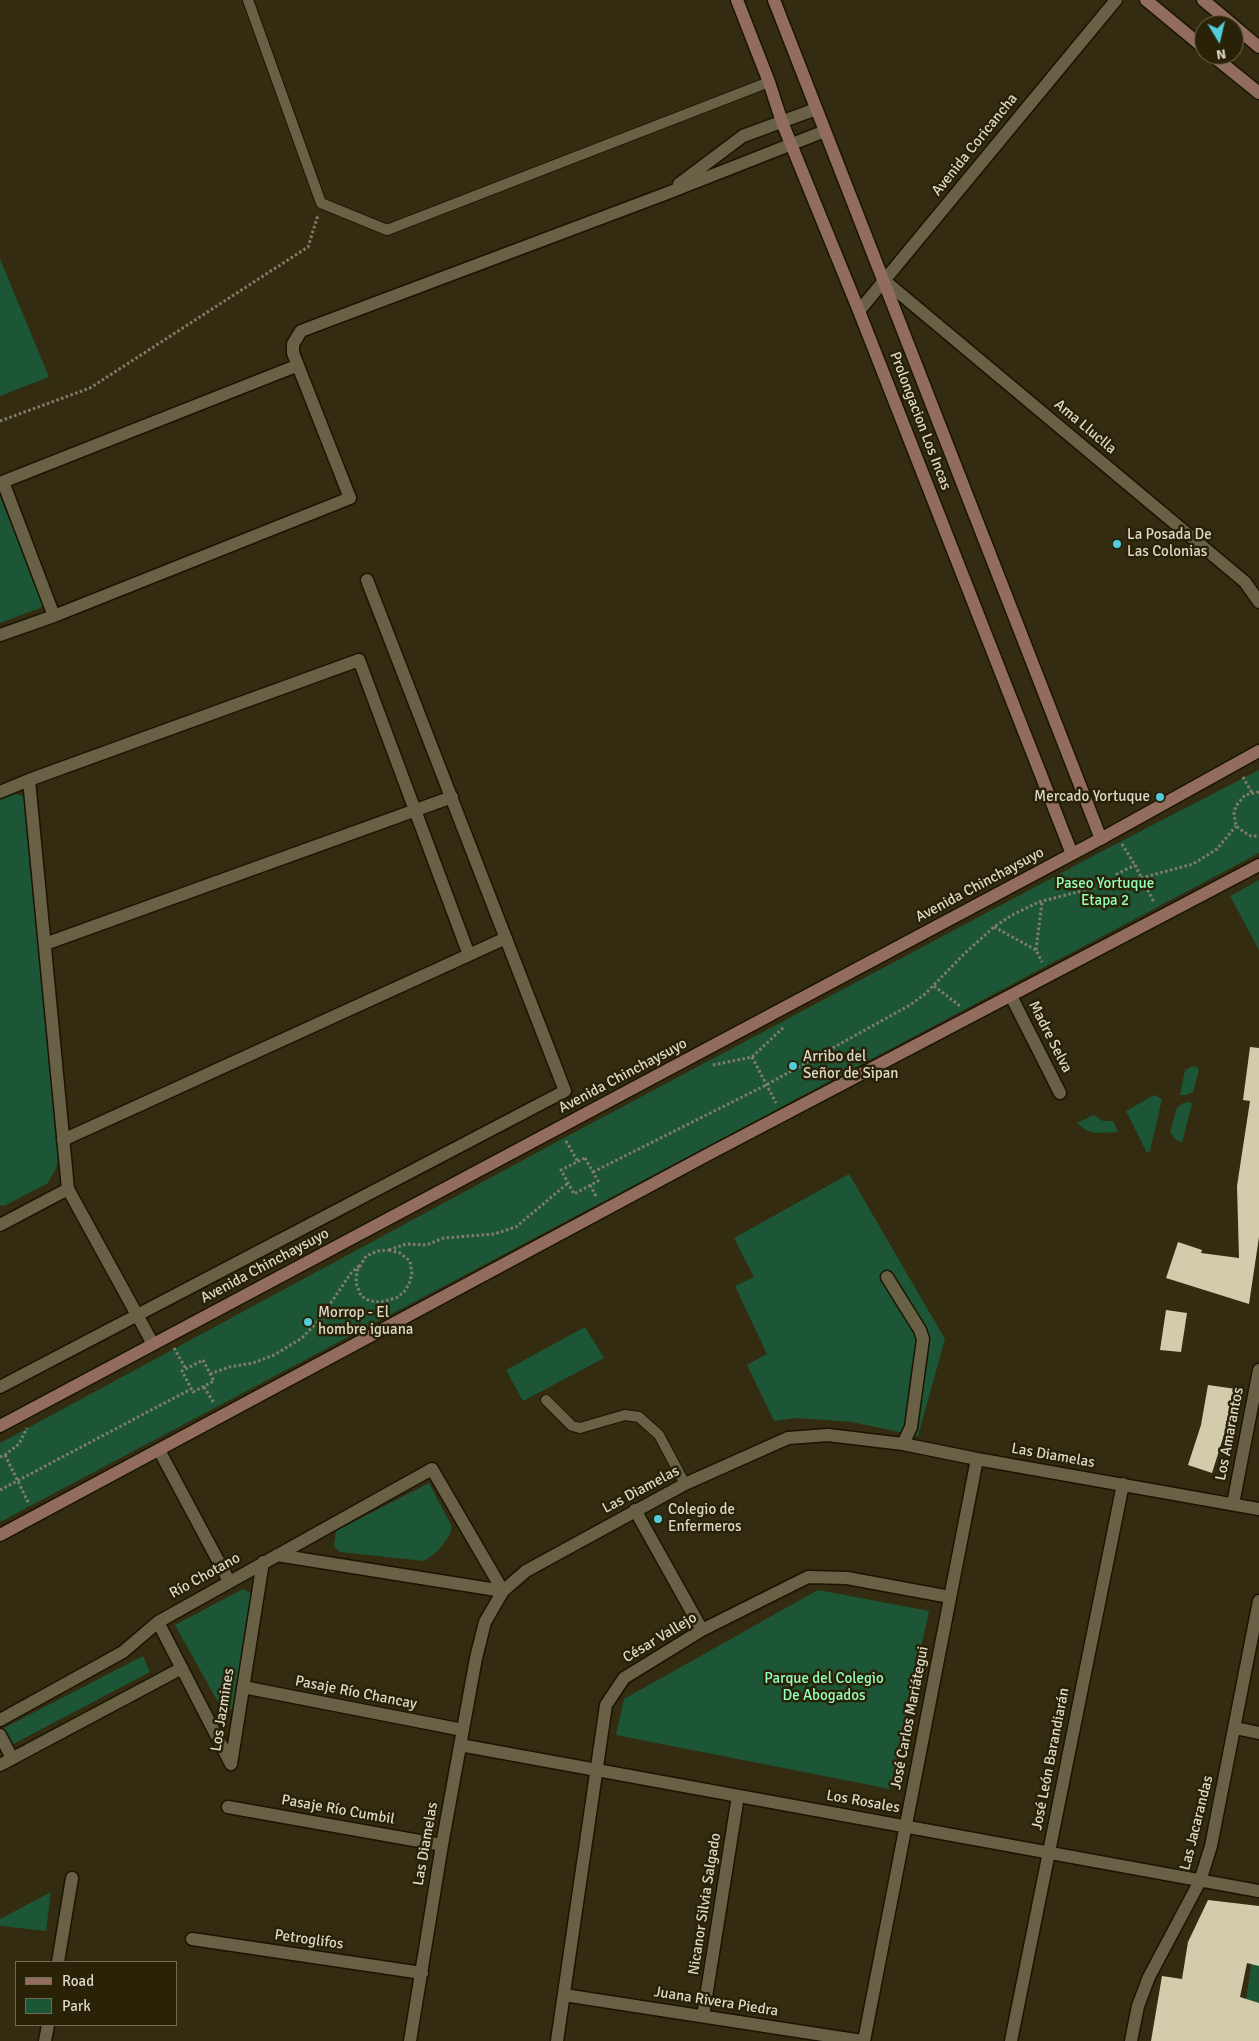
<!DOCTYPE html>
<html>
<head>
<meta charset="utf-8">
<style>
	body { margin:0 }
	#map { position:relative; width:1259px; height:2041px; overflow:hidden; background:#332c11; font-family:Signika,sans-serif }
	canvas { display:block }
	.legend { position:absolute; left:15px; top:1961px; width:162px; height:65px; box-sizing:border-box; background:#292207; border:1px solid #706b54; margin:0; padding:6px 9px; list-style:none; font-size:15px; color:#dbd8c8 }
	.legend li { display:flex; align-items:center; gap:10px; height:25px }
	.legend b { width:25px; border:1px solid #706b54 }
	.north { position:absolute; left:1194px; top:15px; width:50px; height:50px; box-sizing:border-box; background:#292207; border:1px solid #706b54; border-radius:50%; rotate:171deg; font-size:14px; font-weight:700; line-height:20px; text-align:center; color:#dbd8c8 }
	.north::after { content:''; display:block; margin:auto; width:18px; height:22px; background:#52cbda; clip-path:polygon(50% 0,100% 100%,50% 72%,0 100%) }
</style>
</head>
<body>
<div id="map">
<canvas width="1259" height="2041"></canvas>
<ul class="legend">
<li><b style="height:6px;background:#926d5e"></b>Road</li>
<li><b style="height:14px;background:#1c5636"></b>Park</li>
</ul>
<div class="north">N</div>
</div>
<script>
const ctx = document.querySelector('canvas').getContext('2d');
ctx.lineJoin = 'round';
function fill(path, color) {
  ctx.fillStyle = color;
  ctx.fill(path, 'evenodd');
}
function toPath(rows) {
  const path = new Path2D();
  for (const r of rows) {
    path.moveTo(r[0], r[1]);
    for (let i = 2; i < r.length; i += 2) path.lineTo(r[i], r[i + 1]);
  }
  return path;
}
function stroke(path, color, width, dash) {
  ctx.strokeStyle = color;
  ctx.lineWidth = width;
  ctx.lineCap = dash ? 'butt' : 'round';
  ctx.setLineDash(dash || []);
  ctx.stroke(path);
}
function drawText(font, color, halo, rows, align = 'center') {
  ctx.font = font + ' Signika,sans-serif';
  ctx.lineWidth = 5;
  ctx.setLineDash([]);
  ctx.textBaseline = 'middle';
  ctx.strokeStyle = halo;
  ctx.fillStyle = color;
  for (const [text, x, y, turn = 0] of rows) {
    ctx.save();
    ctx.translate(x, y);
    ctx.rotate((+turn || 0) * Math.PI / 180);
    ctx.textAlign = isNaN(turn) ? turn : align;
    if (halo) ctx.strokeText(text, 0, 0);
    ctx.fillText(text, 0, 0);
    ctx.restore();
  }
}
const green = toPath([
	[0,259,49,377,0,396],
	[0,496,43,604,40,608,0,623],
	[1259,770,1259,853,0,1522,0,1443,564,1138,1112,846],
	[12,792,25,797,61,1146,56,1168,48,1183,4,1206,0,1205,0,798],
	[1259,880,1259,950,1230,896],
	[1193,1066,1197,1067,1199,1070,1193,1092,1186,1095,1180,1095,1185,1070],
	[1154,1095,1162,1099,1150,1151,1147,1153,1126,1111],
	[1189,1102,1192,1104,1182,1142,1176,1140,1170,1132,1177,1108,1183,1103],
	[1094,1115,1103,1121,1113,1121,1118,1132,1095,1133,1086,1130,1077,1123],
	[849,1174,945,1339,918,1436,852,1422,797,1418,774,1421,747,1365,767,1354,735,1286,754,1277,734,1238],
	[585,1327,604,1358,523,1401,506,1370],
	[429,1483,452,1527,449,1536,438,1551,424,1561,340,1552,334,1546,336,1531],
	[243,1589,252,1594,234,1709,223,1711,175,1625],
	[818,1590,929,1611,890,1789,616,1735,624,1699],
	[143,1656,150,1672,0,1751,0,1730],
	[51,1892,46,1931,0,1926,0,1919],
	[1259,1911,1259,2041,1240,2041]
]);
const building = toPath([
	[1250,1047,1259,1048,1259,1237,1249,1304,1166,1278,1178,1242,1202,1250,1201,1253,1239,1258,1237,1186,1250,1101,1243,1100],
	[1166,1310,1187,1313,1181,1352,1160,1350],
	[1208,1385,1236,1389,1230,1423,1228,1422,1212,1473,1188,1465,1201,1425],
	[1208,1900,1259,1906,1259,1966,1247,1963,1240,1997,1259,2003,1259,2041,1151,2041,1162,1976,1182,1979,1188,1942]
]);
const path = toPath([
	[0,421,90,388,308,247,318,215],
	[1243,777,1252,793],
	[1259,792,1245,795,1236,806,1234,813,1236,826,1244,832,1251,836,1259,836],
	[1122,844,1135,865],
	[1135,865,1143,881,1125,890,1117,874,1135,865],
	[1141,878,1193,864,1217,849,1236,826],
	[1143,881,1154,902],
	[994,927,1036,950,1042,962],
	[1036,950,1042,902],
	[934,986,960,1006],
	[752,1057,776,1103],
	[713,1065,752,1057,784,1027],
	[566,1141,578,1162],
	[585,1158,598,1181,574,1194,561,1170,585,1158],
	[593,1172,766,1085,910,1005,925,994,964,954,994,927,1012,915,1039,902,1120,881],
	[590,1185,597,1198],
	[389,1250,406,1244,426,1245,444,1238,494,1234,516,1227,568,1183],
	[389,1250,400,1253,410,1261,412,1274,409,1284,404,1292,396,1298,380,1302,370,1301,361,1296,356,1283,357,1271,366,1256,378,1251,389,1250],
	[174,1348,186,1369],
	[203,1360,214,1381,193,1392,182,1371,203,1360],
	[210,1374,229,1367,253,1363,274,1355,302,1338,320,1319,351,1273,360,1265],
	[204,1387,214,1403],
	[5,1455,29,1504],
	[0,1457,5,1455,19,1444,27,1428],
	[0,1490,191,1389]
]);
const lane = toPath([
	[248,0,321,203,387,230,769,82],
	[546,1400,572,1426,580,1428,625,1415,639,1417,659,1435,685,1484]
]);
const street = toPath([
	[679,184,743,136,816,109],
	[885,281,1245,582,1259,602],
	[859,311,1116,0],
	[3,482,54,616],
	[0,483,296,366],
	[0,635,54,616,350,498,293,353,293,344,301,331,665,194,825,131],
	[0,792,29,780,359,660,469,955],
	[45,944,452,797],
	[1011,996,1060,1093],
	[63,1140,506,938],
	[68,1189,153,1344],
	[0,1225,68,1189,29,780],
	[887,1277,920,1330,923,1339,911,1427,903,1444],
	[0,1387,565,1091,367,580],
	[159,1450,229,1581],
	[1233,1504,1259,1370],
	[635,1510,702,1630],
	[277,1555,503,1591],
	[158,1622,231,1764],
	[243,1687,463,1730],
	[0,1720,123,1652,158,1622,432,1469,503,1591],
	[1235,1728,1259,1733],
	[0,1735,12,1758],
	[460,1745,1259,1891],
	[231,1764,263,1562],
	[0,1765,182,1668],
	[228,1807,442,1845],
	[192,1939,422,1973],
	[58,1962,72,1878],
	[564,1995,862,2041],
	[703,2016,738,1796],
	[45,2041,48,2025],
	[410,2041,442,1845,476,1658,485,1622,503,1591,526,1571,685,1484,788,1438,828,1435,903,1444,977,1459,1259,1509],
	[557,2041,606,1705,624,1678,702,1630,808,1577,847,1578,950,1597],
	[864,2041,977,1459],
	[1011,2041,1123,1484],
	[1131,2041,1138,2006,1149,1977,1200,1881,1211,1846,1259,1601]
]);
const secondary = toPath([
	[737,0,769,82,782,122,859,311,1072,854],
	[774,0,1101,839],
	[1146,0,1204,48],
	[1203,0,1233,25],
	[1234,26,1259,47],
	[1212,55,1259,93],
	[0,1426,1104,837,1259,751],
	[0,1535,707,1155,1259,865]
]);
const markers = [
	[1117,544,5,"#52cbda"],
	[1160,797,5,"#52cbda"],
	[793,1066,5,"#52cbda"],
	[308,1322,5,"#52cbda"],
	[658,1519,5,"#52cbda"]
];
const streetNames = [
	["Avenida Coricancha",975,145,-51],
	["Prolongacion Los Incas",920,421,69],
	["Ama Lluclla",1085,427,40],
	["Avenida Chinchaysuyo",980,885,-28],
	["Madre Selva",1050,1037,63],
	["Avenida Chinchaysuyo",623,1076,-28],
	["Avenida Chinchaysuyo",265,1266,-28],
	["Los Amarantos",1230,1434,-79],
	["Las Diamelas",1053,1456,10],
	["Las Diamelas",641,1490,-28],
	["Río Chotano",205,1576,-29],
	["César Vallejo",660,1638,-31],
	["Pasaje Río Chancay",356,1693,11],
	["Los Jazmines",223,1710,-81],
	["José Carlos Mariátegui",910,1718,-79],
	["José León Barandiarán",1051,1759,-79],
	["Los Rosales",863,1802,10],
	["Pasaje Río Cumbil",338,1810,10],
	["Las Jacarandas",1197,1823,-76],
	["Las Diamelas",426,1844,-80],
	["Nicanor Silvia Salgado",705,1904,-81],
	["Petroglifos",309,1940,8],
	["Juana Rivera Piedra",716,2002,9]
];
const poiNames = [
	["La Posada De",1127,535],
	["Las Colonias",1127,552],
	["Mercado Yortuque",1150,797,"right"],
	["Arribo del",803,1057],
	["Señor de Sipan",803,1074],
	["Morrop - El",318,1313],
	["hombre iguana",318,1330],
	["Colegio de",668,1510],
	["Enfermeros",668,1527]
];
const parkNames = [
	["Paseo Yortuque",1105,884],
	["Etapa 2",1105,901],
	["Parque del Colegio",824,1679],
	["De Abogados",824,1696]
];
fill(green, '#1c5636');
fill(building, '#d3ccac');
stroke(lane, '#1a1400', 12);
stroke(street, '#1a1400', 15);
stroke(secondary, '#1a1400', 15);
stroke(path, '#827d67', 3, [2.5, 2.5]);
stroke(lane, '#686145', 10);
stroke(street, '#686145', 12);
stroke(secondary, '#926d5e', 12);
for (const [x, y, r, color] of markers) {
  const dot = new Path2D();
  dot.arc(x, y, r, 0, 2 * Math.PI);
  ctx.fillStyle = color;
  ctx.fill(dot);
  stroke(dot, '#292207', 2);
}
drawText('15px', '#dbd8c8', '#292207', streetNames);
drawText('15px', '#dbd8c8', '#292207', poiNames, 'left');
drawText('15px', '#93ffbd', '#292207', parkNames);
</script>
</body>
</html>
